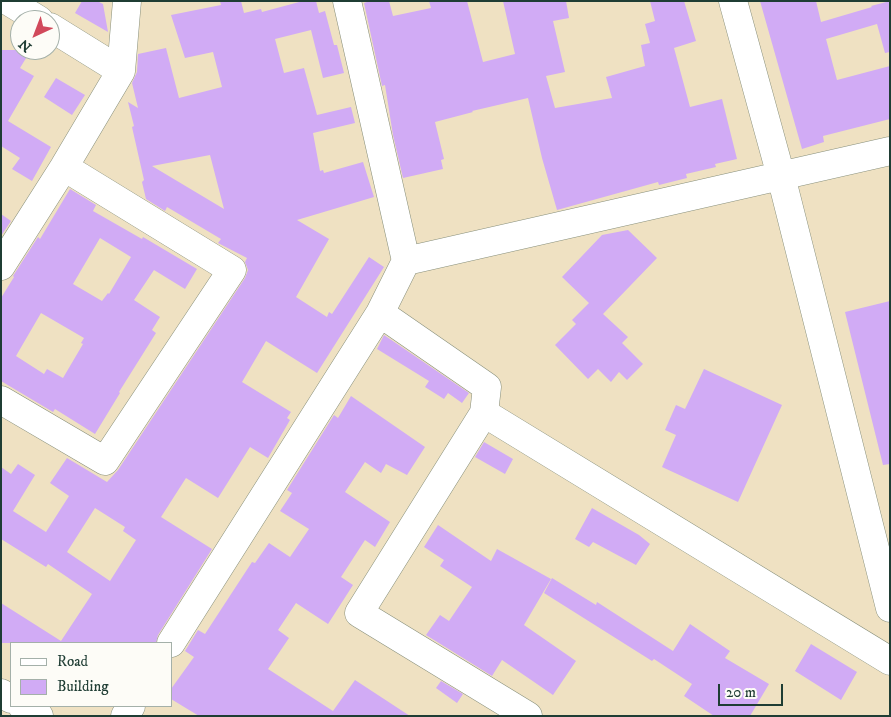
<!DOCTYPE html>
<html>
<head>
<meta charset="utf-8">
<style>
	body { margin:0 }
	#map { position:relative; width:891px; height:717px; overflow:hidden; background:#efe1c2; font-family:"IM FELL DW Pica",serif }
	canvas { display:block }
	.frame { position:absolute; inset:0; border:2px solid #1f3d34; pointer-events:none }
	.legend { position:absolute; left:10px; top:642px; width:162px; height:65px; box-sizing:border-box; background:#fdfcf7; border:1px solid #a4b0a9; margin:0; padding:6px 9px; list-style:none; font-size:15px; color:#1f3d34 }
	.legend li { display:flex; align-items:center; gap:10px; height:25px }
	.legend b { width:25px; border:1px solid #a4b0a9 }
	.north { position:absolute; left:10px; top:10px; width:50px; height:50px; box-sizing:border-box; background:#fdfcf7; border:1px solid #a4b0a9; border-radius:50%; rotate:223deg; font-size:14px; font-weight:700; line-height:20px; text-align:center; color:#1f3d34 }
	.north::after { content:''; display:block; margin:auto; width:18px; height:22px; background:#d1495b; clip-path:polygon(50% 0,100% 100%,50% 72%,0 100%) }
	.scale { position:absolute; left:718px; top:684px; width:65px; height:22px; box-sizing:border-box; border:2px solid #1f3d34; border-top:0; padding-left:6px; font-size:15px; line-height:18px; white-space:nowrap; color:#1f3d34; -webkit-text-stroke:4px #fdfcf7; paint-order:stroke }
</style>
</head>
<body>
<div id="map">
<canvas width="891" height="717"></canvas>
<div class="frame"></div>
<ul class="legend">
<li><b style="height:6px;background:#fff"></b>Road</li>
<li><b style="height:14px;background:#d1abf5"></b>Building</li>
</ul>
<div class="north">N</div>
<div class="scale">20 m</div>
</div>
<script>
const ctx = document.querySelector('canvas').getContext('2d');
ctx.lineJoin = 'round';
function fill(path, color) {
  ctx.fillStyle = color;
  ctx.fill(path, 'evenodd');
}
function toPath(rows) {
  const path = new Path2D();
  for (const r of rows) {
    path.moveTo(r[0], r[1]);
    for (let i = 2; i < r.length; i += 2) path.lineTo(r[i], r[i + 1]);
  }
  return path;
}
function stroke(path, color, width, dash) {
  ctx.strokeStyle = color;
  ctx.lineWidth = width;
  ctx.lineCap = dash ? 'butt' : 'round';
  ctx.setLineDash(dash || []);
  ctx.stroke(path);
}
const building = toPath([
	[82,1,97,1,103,4,108,32,75,13],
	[220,1,241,1,244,13,261,9,262,12,303,1,316,1,319,13,325,11,334,45,337,45,344,73,323,78,311,30,275,39,284,73,304,68,317,115,351,107,355,123,313,133,320,171,323,170,324,173,363,162,374,197,297,220,329,239,296,297,327,317,329,312,332,314,369,257,384,267,317,373,266,341,242,382,291,412,287,418,290,420,268,458,250,447,218,498,186,478,161,517,212,549,158,635,156,643,1,643,1,603,61,641,92,594,48,564,46,567,1,539,1,467,11,474,18,464,35,475,13,511,46,532,69,496,50,483,67,458,107,482,118,470,245,278,248,270,245,262,247,258,218,243,221,239,167,207,165,211,146,199,142,182,144,180,132,127,134,126,128,102,138,108,132,83,137,72,138,54,166,48,179,98,222,87,213,52,185,58,171,15,221,5],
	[210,155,224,209,152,166],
	[95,508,125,527,123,531,136,540,110,581,67,552],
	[370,1,389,1,393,16,431,8,429,1,467,1,483,62,515,54,503,1,566,1,569,18,553,21,565,72,546,76,555,108,612,98,606,77,645,66,641,45,650,43,645,24,655,21,650,1,684,1,696,41,674,48,690,107,722,99,737,159,715,164,716,167,686,174,687,178,659,185,658,182,557,210,542,158,528,98,472,111,473,112,435,122,444,159,441,160,443,169,403,178,393,135,385,85,382,86,364,3],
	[760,1,816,1,821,22,872,7,871,6,890,1,890,52,885,53,877,24,826,39,837,80,890,66,890,119,823,136,824,142,802,149],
	[1,50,31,50,20,68,34,76,8,121,51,147,32,181,12,169,20,158,1,146],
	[56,78,85,95,72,115,44,97],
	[70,189,96,205,93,211,142,239,143,237,197,269,185,289,154,270,134,300,160,317,152,330,156,333,119,392,120,393,95,434,55,409,53,412,1,381,1,298,14,277,13,276,38,237,40,239],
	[100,238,131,257,109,294,108,293,102,301,73,284],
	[41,313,84,338,81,343,83,344,63,378,47,369,44,374,16,356],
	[1,214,11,221,1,236],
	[628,230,657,258,603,314,628,337,622,343,643,364,627,380,619,372,611,382,598,369,588,379,555,345,576,324,572,320,589,303,562,277,602,235],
	[890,301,890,464,883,465,845,312],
	[384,335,469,393,462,403,448,393,444,399,425,387,429,381,377,349],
	[704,369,782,405,738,502,662,467,676,435,665,430,676,405,685,409],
	[351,396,425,447,407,475,386,464,381,473,365,462,345,492,390,522,375,547,365,540,341,577,353,585,328,624,296,603,278,630,289,638,268,669,333,711,355,680,410,716,199,716,171,699,171,689,194,657,185,651,198,630,205,634,252,562,255,563,269,543,290,557,309,529,280,511,292,493,287,490,334,415,338,418],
	[484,442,513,459,505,474,475,457],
	[592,508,639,535,650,544,636,565,593,542,589,547,575,539],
	[438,525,491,561,497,549,551,579,524,625,576,661,553,695,502,660,492,676,426,635,440,615,449,621,472,587,440,566,444,560,424,547],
	[552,578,596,605,597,602,673,651,690,624,730,651,725,658,769,684,750,716,714,716,684,696,692,684,654,659,652,661,544,593],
	[811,644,857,672,841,700,795,671],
	[441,681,463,694,457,703,436,688]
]);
const minor = toPath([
	[8,1,39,20],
	[733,1,781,176,890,608],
	[50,27,121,71],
	[406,261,890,151],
	[1,266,64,167,121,71,127,1],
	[380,313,487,387,484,413,359,613,528,716],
	[1,400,105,461,232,270,64,167],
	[484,413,890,661],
	[171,643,380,313,406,261,347,1],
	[1,693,11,699],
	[22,706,39,716],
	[125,716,131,706]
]);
fill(building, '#d1abf5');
stroke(minor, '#878f7b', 29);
stroke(minor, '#fff', 28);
</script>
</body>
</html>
